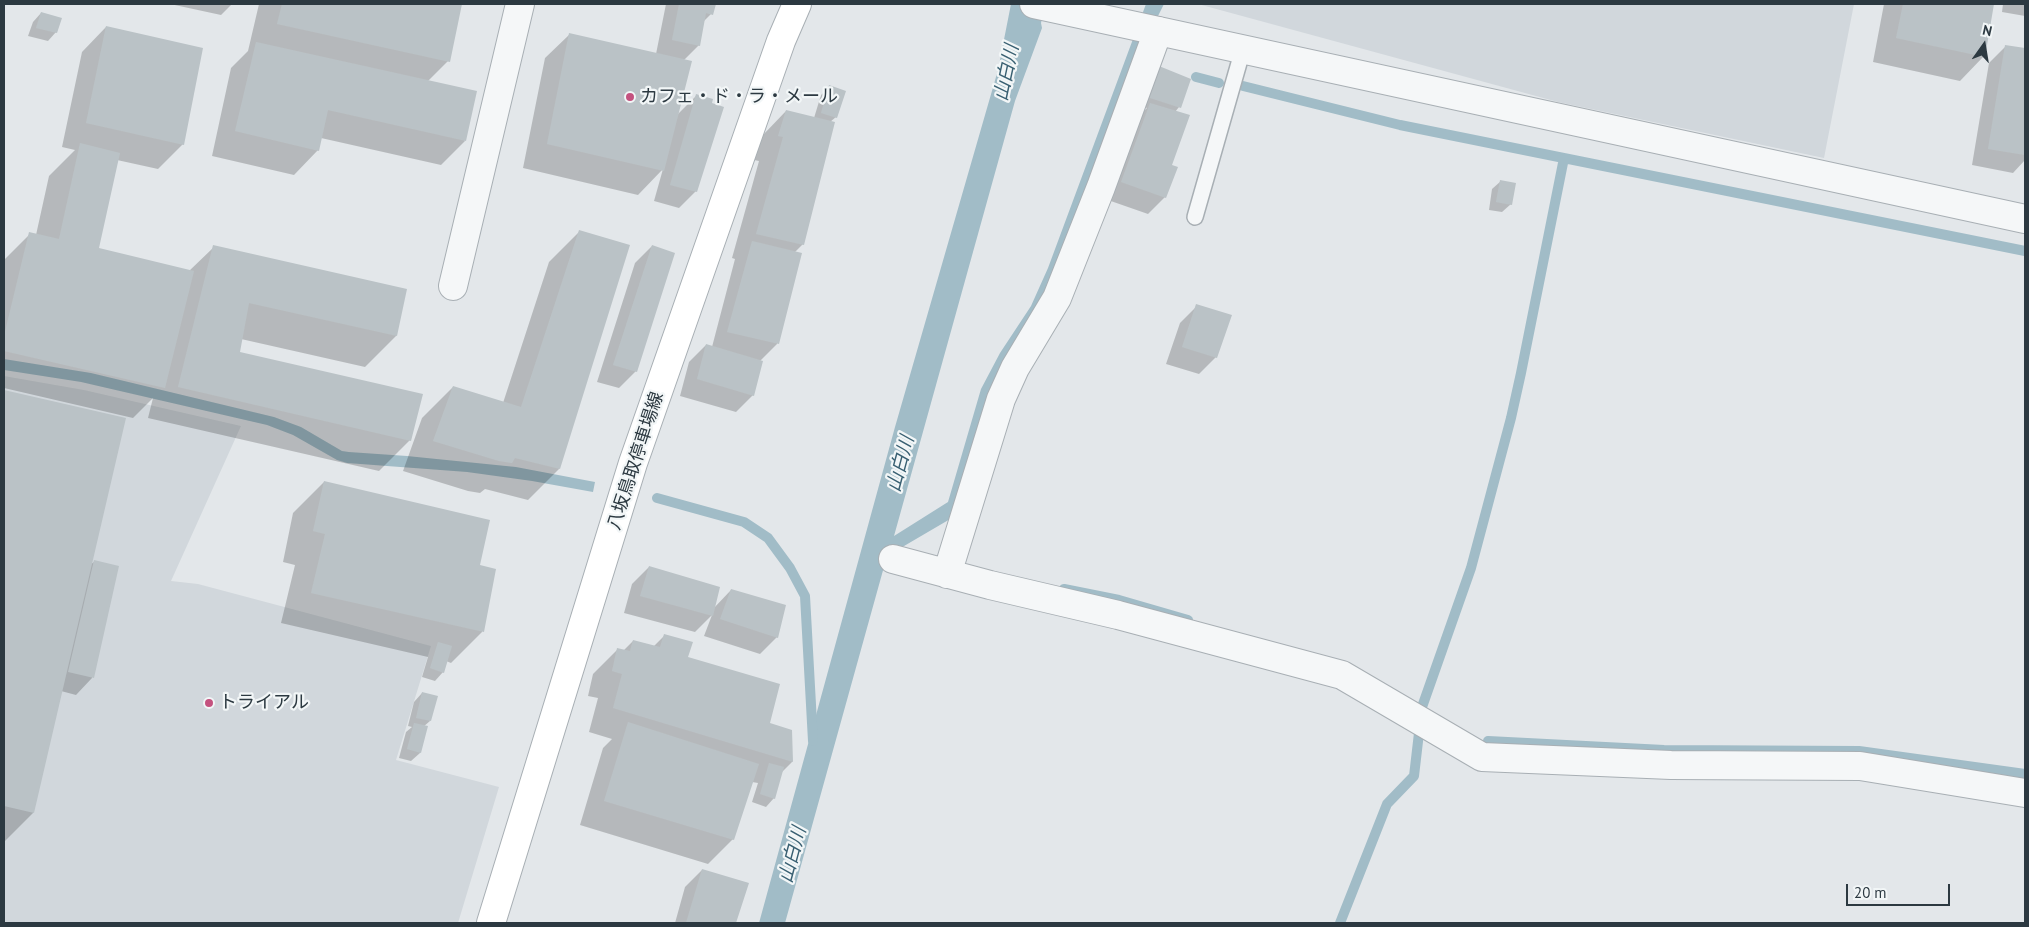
<!DOCTYPE html>
<html>
<head>
<meta charset="utf-8">
<style>
	body { margin:0 }
	#map { position:relative; width:2029px; height:927px; overflow:hidden; background:#e3e7ea; font-family:"PT Sans",sans-serif }
	canvas { display:block }
	.frame { position:absolute; inset:0; border:5px solid #2c3941; pointer-events:none }
	.north { position:absolute; left:1959px; top:20px; width:50px; height:50px; -webkit-text-stroke:4px #f2f6f7; paint-order:stroke; rotate:13deg; font-size:14px; font-weight:700; line-height:20px; text-align:center; color:#2c3941 }
	.north::after { content:''; display:block; margin:auto; width:18px; height:22px; background:#2c3941; clip-path:polygon(50% 0,100% 100%,50% 72%,0 100%) }
	.scale { position:absolute; left:1846px; top:884px; width:104px; height:22px; box-sizing:border-box; border:2px solid #2c3941; border-top:0; padding-left:6px; font-size:15px; line-height:18px; white-space:nowrap; color:#2c3941; -webkit-text-stroke:4px #f2f6f7; paint-order:stroke }
</style>
</head>
<body>
<div id="map">
<canvas width="2029" height="927"></canvas>
<div class="frame"></div>
<div class="north">N</div>
<div class="scale">20 m</div>
</div>
<script>
const ctx = document.querySelector('canvas').getContext('2d');
ctx.lineJoin = 'round';
function fill(path, color) {
  ctx.fillStyle = color;
  ctx.fill(path, 'evenodd');
}
function toPath(rows) {
  const path = new Path2D();
  for (const r of rows) {
    path.moveTo(r[0], r[1]);
    for (let i = 2; i < r.length; i += 2) path.lineTo(r[i], r[i + 1]);
  }
  return path;
}
function stroke(path, color, width, dash) {
  ctx.strokeStyle = color;
  ctx.lineWidth = width;
  ctx.lineCap = dash ? 'butt' : 'round';
  ctx.setLineDash(dash || []);
  ctx.stroke(path);
}
function drawText(font, color, halo, rows, align = 'center') {
  ctx.font = font + ' "PT Sans","Noto Sans JP",sans-serif';
  ctx.lineWidth = 4.5;
  ctx.setLineDash([]);
  ctx.textBaseline = 'middle';
  ctx.strokeStyle = halo;
  ctx.fillStyle = color;
  for (const [text, x, y, turn = 0] of rows) {
    ctx.save();
    ctx.translate(x, y);
    ctx.rotate((+turn || 0) * Math.PI / 180);
    ctx.textAlign = isNaN(turn) ? turn : align;
    if (halo) ctx.strokeText(text, 0, 0);
    ctx.fillText(text, 0, 0);
    ctx.restore();
  }
}
const built = toPath([
	[1198,4,1854,4,1824,158,1558,102],
	[4,376,84,390,241,426,171,581,198,584,431,646,396,760,499,787,458,923,4,923]
]);
const water = toPath([
	[1011,4,1045,4,1041,23,1042,28,1015,101,894,536,948,502,981,389,1000,353,1031,306,1048,268,1146,4,1164,4,1143,46,957,515,887,556,785,923,759,923,895,427,998,70],
	[4,359,91,373,274,417,301,427,342,451,349,452,407,456,516,467,595,482,593,492,532,481,467,472,347,463,337,460,293,435,267,425,81,382,4,370]
]);
const shadow = toPath([
	[170,4,232,4,221,15],
	[259,4,461,4,448,61,428,81,465,141,441,165,321,138,318,150,294,175,212,156,231,68,248,51],
	[666,4,714,4,711,14,703,22,699,45,684,60,677,115,697,95,696,191,679,208,654,201,663,169,638,195,523,168,545,58,570,34,656,54],
	[1884,4,1993,4,1984,56,1960,81,1873,62],
	[2003,4,2025,4,2025,16,2002,12],
	[41,13,56,32,48,41,28,36,33,22],
	[106,27,183,144,158,169,117,160,97,249,189,271,214,247,405,290,396,336,365,367,241,339,239,353,410,440,379,471,148,418,153,398,133,418,4,388,4,260,30,234,36,235,49,176,75,150,62,147,82,52],
	[2006,46,2025,50,2025,160,2013,173,1972,165,1989,63],
	[1159,67,1179,107,1175,112,1170,166,1165,197,1148,214,1105,199,1133,122,1147,108,1139,105],
	[830,87,836,117,830,122,803,244,795,252,801,254,777,344,760,361,753,395,736,412,680,396,689,362,706,345,712,347,735,259,732,258,759,161,754,160,762,136,786,111,814,118,821,95],
	[1501,181,1511,204,1502,212,1489,210,1492,189],
	[580,231,559,469,528,500,485,489,480,493,468,491,403,471,422,418,453,387,503,403,549,262],
	[652,246,636,371,619,388,597,382,635,263],
	[1197,306,1216,357,1199,374,1166,364,1180,323],
	[4,391,124,419,90,565,94,562,92,678,76,695,61,691,33,813,4,842],
	[324,482,479,566,495,570,482,632,451,663,446,661,443,672,435,681,422,677,428,657,281,623,295,565,283,562,293,513],
	[649,567,713,609,731,590,777,637,760,654,704,636,712,615,695,632,624,613,632,584],
	[665,635,687,657,769,724,791,731,792,762,781,773,774,798,766,807,752,802,758,783,752,782,733,839,708,864,580,825,603,748,612,739,589,732,598,698,588,696,593,674,617,650,623,651,633,641,653,647],
	[422,693,430,721,423,727,420,753,411,761,399,758,406,732,412,727,408,726,414,702],
	[702,870,747,883,735,923,675,923,685,887]
]);
const stream = toPath([
	[1196,77,1219,83],
	[1243,86,1400,125,2025,251],
	[657,498,744,522,768,538,790,568,805,596,813,741],
	[1064,589,1119,600,1188,620],
	[1488,741,1664,750,1859,751,2025,774],
	[1340,923,1387,804,1414,776,1422,707,1471,568,1511,418,1521,373,1564,158]
]);
const building = toPath([
	[282,4,462,4,450,62,277,24],
	[679,4,716,4,713,15,706,13,700,46,672,40],
	[1903,4,1994,4,1985,57,1896,38],
	[41,12,62,18,57,33,36,28],
	[106,26,203,48,184,145,86,123],
	[569,33,692,61,664,171,547,144],
	[256,42,477,91,466,141,328,110,319,151,235,131],
	[2005,45,2025,48,2025,155,1988,149],
	[1159,66,1191,79,1181,108,1147,97],
	[829,85,846,91,837,118,821,113],
	[696,94,713,99,712,103,724,107,697,192,670,185],
	[1150,103,1190,115,1172,165,1178,167,1166,198,1121,182],
	[786,110,835,122,804,245,756,234,783,137,778,136],
	[80,143,120,153,99,248,194,271,165,388,4,351,4,336,29,232,59,239],
	[1500,180,1516,183,1512,205,1496,202],
	[579,230,630,245,560,469,515,458,512,463,499,461,433,441,453,386,521,407],
	[752,241,802,253,779,344,727,332],
	[213,245,407,289,397,336,249,303,240,352,423,394,411,441,178,387],
	[652,245,675,253,637,372,613,365],
	[1196,304,1232,315,1217,358,1182,347],
	[706,344,763,361,754,396,697,379],
	[4,390,126,418,34,813,4,806],
	[324,481,490,520,480,565,496,569,484,632,311,593,325,534,313,531],
	[94,560,119,566,94,678,68,672],
	[649,566,720,587,713,616,640,596],
	[731,589,786,605,778,638,720,619],
	[664,634,693,642,688,657,780,684,770,723,792,730,793,762,613,708,622,674,612,671,617,648,630,651,633,640,660,647],
	[438,642,452,646,444,673,430,668],
	[422,692,438,696,431,721,416,718],
	[628,722,759,764,734,840,604,801],
	[414,723,428,726,421,753,407,749],
	[769,763,784,767,775,799,760,794],
	[702,869,749,883,736,923,686,923]
]);
const service = toPath([
	[1195,217,1243,49]
]);
const minor = toPath([
	[453,286,520,4],
	[893,559,990,585,1118,615,1342,675,1482,757,1671,765,1860,766,2025,793],
	[947,574,1001,399,1015,368,1057,298,1101,187,1158,31]
]);
const tertiary = toPath([
	[1034,4,2025,219]
]);
const secondary = toPath([
	[491,923,633,463,781,41,797,4]
]);
const markers = [
	[630,97,5,"#c4527f"],
	[209,703,5,"#c4527f"]
];
const poiNames = [
	["カフェ・ド・ラ・メール",640,97],
	["トライアル",219,703]
];
const streetNames = [
	["八坂鳥取停車場線",636,461,-72]
];
const waterNames = [
	["山白川",1007,73,-78],
	["山白川",901,464,-75],
	["山白川",793,855,-75]
];
fill(built, '#d1d7dc');
fill(water, '#a1bcc7');
fill(shadow, '#0003');
stroke(stream, '#a1bcc7', 10);
fill(building, '#bac2c6');
stroke(service, '#a8afb4', 18);
stroke(minor, '#a8afb4', 30);
stroke(tertiary, '#a8afb4', 30);
stroke(secondary, '#a8afb4', 30);
stroke(service, '#f5f7f8', 15);
stroke(minor, '#f5f7f8', 28);
stroke(tertiary, '#f5f7f8', 28);
stroke(secondary, '#fff', 28);
for (const [x, y, r, color] of markers) {
  const dot = new Path2D();
  dot.arc(x, y, r, 0, 2 * Math.PI);
  ctx.fillStyle = color;
  ctx.fill(dot);
  stroke(dot, '#f2f6f7', 2);
}
drawText('18px', '#2c3941', '#f2f6f7', poiNames, 'left');
drawText('18px', '#2c3941', '#f2f6f7', streetNames);
drawText('italic 19px', '#396072', '#f2f6f7', waterNames);
</script>
</body>
</html>
